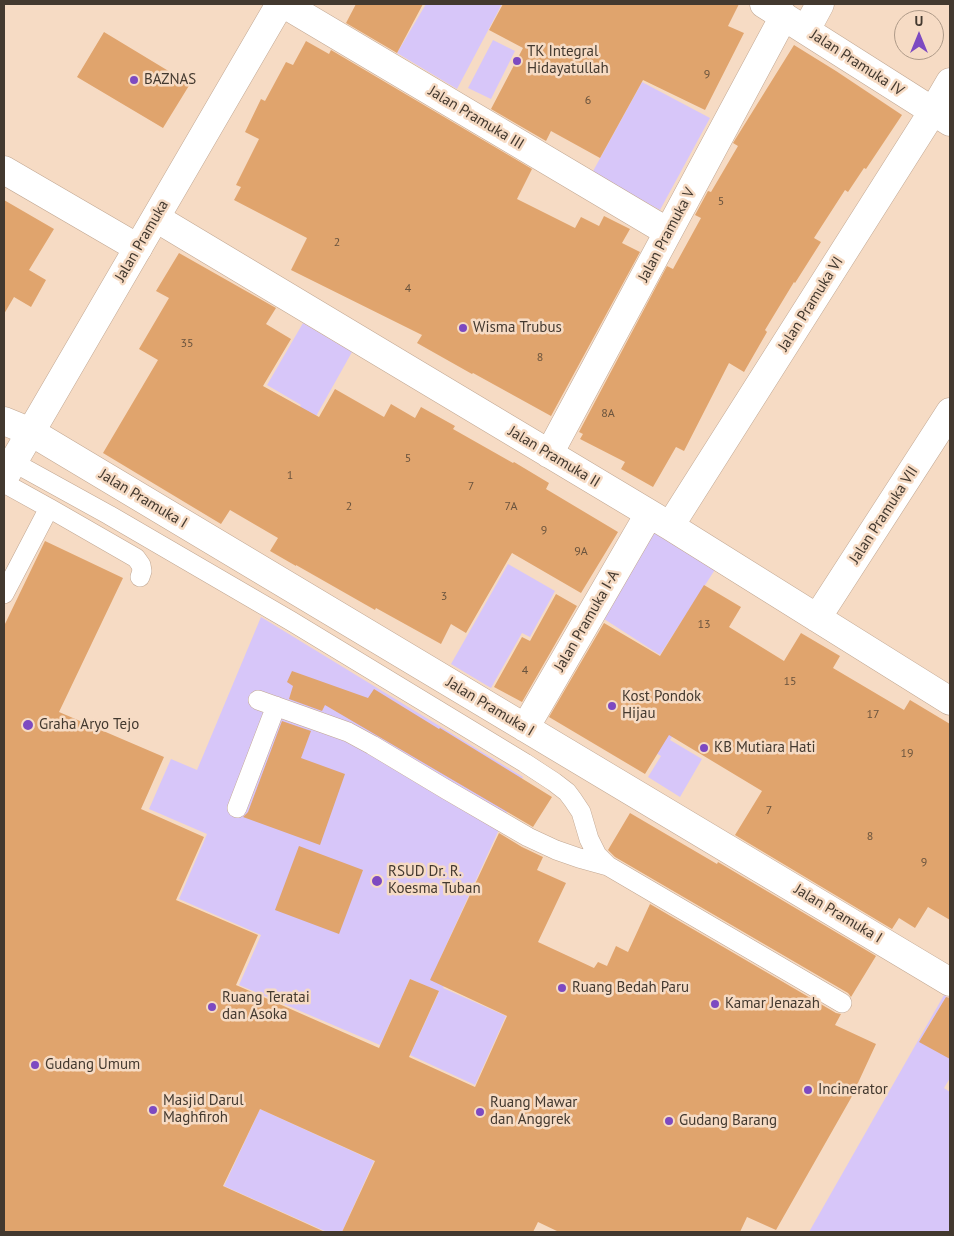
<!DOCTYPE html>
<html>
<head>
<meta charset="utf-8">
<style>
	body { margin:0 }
	#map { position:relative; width:954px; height:1236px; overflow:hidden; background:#f6dbc4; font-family:"PT Sans",sans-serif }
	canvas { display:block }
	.frame { position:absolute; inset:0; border:5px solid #43392f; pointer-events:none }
	.north { position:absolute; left:894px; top:10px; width:50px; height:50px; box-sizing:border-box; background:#f6dbc4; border:1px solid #ae9a88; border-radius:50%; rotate:0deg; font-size:14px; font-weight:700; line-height:20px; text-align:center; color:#43392f }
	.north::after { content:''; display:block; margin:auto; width:18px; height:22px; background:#7d4ac1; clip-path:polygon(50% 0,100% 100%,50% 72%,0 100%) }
</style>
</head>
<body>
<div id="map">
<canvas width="954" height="1236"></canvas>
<div class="frame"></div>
<div class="north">U</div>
</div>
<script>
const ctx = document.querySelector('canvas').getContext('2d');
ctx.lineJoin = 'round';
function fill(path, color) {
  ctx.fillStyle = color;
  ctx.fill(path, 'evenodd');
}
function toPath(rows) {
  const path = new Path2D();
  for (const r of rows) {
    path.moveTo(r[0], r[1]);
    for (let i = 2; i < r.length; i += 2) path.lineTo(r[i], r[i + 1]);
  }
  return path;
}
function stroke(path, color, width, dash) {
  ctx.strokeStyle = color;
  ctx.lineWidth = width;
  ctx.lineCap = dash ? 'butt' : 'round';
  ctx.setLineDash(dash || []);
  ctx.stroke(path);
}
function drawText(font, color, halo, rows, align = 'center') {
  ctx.font = font + ' "PT Sans",sans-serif';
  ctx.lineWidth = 5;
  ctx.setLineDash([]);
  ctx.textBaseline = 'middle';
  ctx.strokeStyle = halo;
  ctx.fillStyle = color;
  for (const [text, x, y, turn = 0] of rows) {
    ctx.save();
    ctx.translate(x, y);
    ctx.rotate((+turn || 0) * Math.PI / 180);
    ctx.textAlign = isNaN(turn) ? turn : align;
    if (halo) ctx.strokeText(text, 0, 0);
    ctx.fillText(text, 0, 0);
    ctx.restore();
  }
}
const green = toPath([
	[426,4,502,4,457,89,397,53],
	[493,40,515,51,491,99,468,88],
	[642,82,710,118,660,210,592,173],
	[303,323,352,352,300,445,284,435,301,405,267,385],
	[655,524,718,565,660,655,601,617],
	[508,564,555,591,530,637,522,633,491,688,451,664],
	[261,617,523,777,439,961,452,967,443,988,506,1016,475,1085,410,1055,439,992,410,979,380,1045,239,985,261,935,179,899,207,834,149,809,171,759,197,770],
	[704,683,670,740,702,759,680,797,648,777,661,756,627,736],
	[944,995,950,999,950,1078,944,1088,950,1092,950,1232,809,1232],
	[260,1109,374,1161,342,1232,327,1232,224,1186]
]);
const building = toPath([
	[356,4,423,4,397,53,346,23],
	[503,4,739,4,728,26,744,33,705,110,643,80,600,158,551,131,546,141,491,109,523,48,489,30],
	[104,32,190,84,163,128,77,77],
	[306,41,329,54,331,50,532,169,517,199,575,228,581,217,599,226,604,216,630,229,622,243,640,252,551,416,473,373,472,374,417,343,422,335,291,270,307,238,234,200,241,187,236,185,259,139,245,132,261,99,265,101,286,62,293,65],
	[794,45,836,71,902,115,866,169,864,168,848,192,845,190,814,238,821,242,795,283,794,282,765,330,767,332,744,372,729,363,684,451,676,447,653,487,621,469,625,462,580,439,583,434,579,432,667,266,673,269,701,218,695,215,708,191,711,192,738,146,733,143],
	[4,200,54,229,29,270,46,280,31,307,14,297,4,314],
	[179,253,276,308,266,324,291,339,263,386,319,417,335,389,384,417,391,404,415,418,421,407,455,426,453,429,513,463,514,462,549,483,546,489,618,532,581,593,512,553,466,633,451,624,441,644,376,608,375,610,296,565,296,566,270,551,278,538,230,510,221,524,103,453,158,360,139,349,169,298,156,291],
	[45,541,123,578,59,712,164,757,141,809,204,837,176,900,258,935,236,985,379,1048,410,979,439,991,409,1057,475,1087,507,1016,430,980,499,833,522,847,543,857,537,870,566,883,538,942,594,968,598,962,607,966,616,946,628,952,650,904,836,1013,841,1014,835,1025,876,1044,851,1098,776,1230,747,1217,740,1232,559,1232,538,1222,533,1232,342,1232,375,1161,260,1109,223,1186,325,1232,4,1232,4,626],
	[704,585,741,607,729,627,784,661,801,633,840,656,833,668,904,710,910,700,950,724,950,920,928,907,915,928,899,918,892,929,735,835,762,791,669,735,645,774,549,717,604,623,660,656],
	[556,594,577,606,522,702,494,687,522,637,530,641],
	[292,671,368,698,374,689,439,729,440,728,466,744,552,797,533,827,325,705,322,711,289,699,293,686,287,682],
	[282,721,311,731,301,758,345,774,320,845,243,817,248,812],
	[630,813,717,864,718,862,876,956,851,997,848,993,615,857,608,850],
	[299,846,363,870,339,934,275,910],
	[946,997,950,998,950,1059,919,1042]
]);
const service = toPath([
	[13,462,109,515,291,621,525,763,554,782,567,792,573,800,581,812,589,839,597,855,608,866,842,1003],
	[4,483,49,508,4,594],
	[49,508,136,558,141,565,142,571,140,577],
	[258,700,348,732,372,745,447,790,528,837,556,850,579,858,608,866],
	[237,808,276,706]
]);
const minor = toPath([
	[284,4,668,232],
	[764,4,950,122],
	[806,30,820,4],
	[4,170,138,248],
	[156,218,670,526,950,701],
	[4,421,31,432,950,982],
	[549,454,784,16],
	[670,526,933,111,950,82],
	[817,618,950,412],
	[525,728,649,514]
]);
const secondary = toPath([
	[4,478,280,4]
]);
const markers = [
	[517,61,5,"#7d4ac1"],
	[134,80,5,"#7d4ac1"],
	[463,328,5,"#7d4ac1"],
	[612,706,5,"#7d4ac1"],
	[28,725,6,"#7d4ac1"],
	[704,748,5,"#7d4ac1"],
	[377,881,6,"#7d4ac1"],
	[562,988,5,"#7d4ac1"],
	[715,1004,5,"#7d4ac1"],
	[212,1007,5,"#7d4ac1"],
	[35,1065,5,"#7d4ac1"],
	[808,1090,5,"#7d4ac1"],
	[153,1110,5,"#7d4ac1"],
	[480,1112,5,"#7d4ac1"],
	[669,1121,5,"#7d4ac1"]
];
const numberNames = [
	["9",707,75],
	["6",588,101],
	["5",721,202],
	["2",337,243],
	["4",408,289],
	["35",187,344],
	["8",540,358],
	["8A",608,414],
	["5",408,459],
	["1",290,476],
	["7",471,487],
	["2",349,507],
	["7A",511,507],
	["9",544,531],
	["9A",581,552],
	["3",444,597],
	["13",704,625],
	["4",525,671],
	["15",790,682],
	["17",873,715],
	["19",907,754],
	["7",769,811],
	["8",870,837],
	["9",924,863]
];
const poiNames = [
	["TK Integral",527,52],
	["Hidayatullah",527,69],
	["BAZNAS",144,80],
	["Wisma Trubus",473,328],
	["Kost Pondok",622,697],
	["Hijau",622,714],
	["Graha Aryo Tejo",39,725],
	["KB Mutiara Hati",714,748],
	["RSUD Dr. R.",388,872],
	["Koesma Tuban",388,889],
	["Ruang Bedah Paru",572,988],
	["Ruang Teratai",222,998],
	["dan Asoka",222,1015],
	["Kamar Jenazah",725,1004],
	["Gudang Umum",45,1065],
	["Incinerator",818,1090],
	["Masjid Darul",163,1101],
	["Maghfiroh",163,1118],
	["Ruang Mawar",490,1103],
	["dan Anggrek",490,1120],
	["Gudang Barang",679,1121]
];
const streetNames = [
	["Jalan Pramuka IV",857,63,33],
	["Jalan Pramuka III",476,118,31],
	["Jalan Pramuka V",667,235,-62],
	["Jalan Pramuka",142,241,-60],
	["Jalan Pramuka VI",811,304,-58],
	["Jalan Pramuka II",554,457,31],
	["Jalan Pramuka I",143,499,31],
	["Jalan Pramuka VII",884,515,-57],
	["Jalan Pramuka I-A",587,621,-60],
	["Jalan Pramuka I",490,707,31],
	["Jalan Pramuka I",838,914,31]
];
fill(green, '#d7c6f9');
fill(building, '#e0a46d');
stroke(service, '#c1a792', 20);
stroke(minor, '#c1a792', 29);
stroke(secondary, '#c1a792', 29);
stroke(service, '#fff', 19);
stroke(minor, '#fff', 28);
stroke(secondary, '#fff', 28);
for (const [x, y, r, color] of markers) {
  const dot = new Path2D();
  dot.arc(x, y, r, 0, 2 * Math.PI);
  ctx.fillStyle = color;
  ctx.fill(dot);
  stroke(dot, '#f6dbc4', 2);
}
drawText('12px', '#6a543e', null, numberNames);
drawText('15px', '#43392f', '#f6dbc4', poiNames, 'left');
drawText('15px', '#43392f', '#f6dbc4', streetNames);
</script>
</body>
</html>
